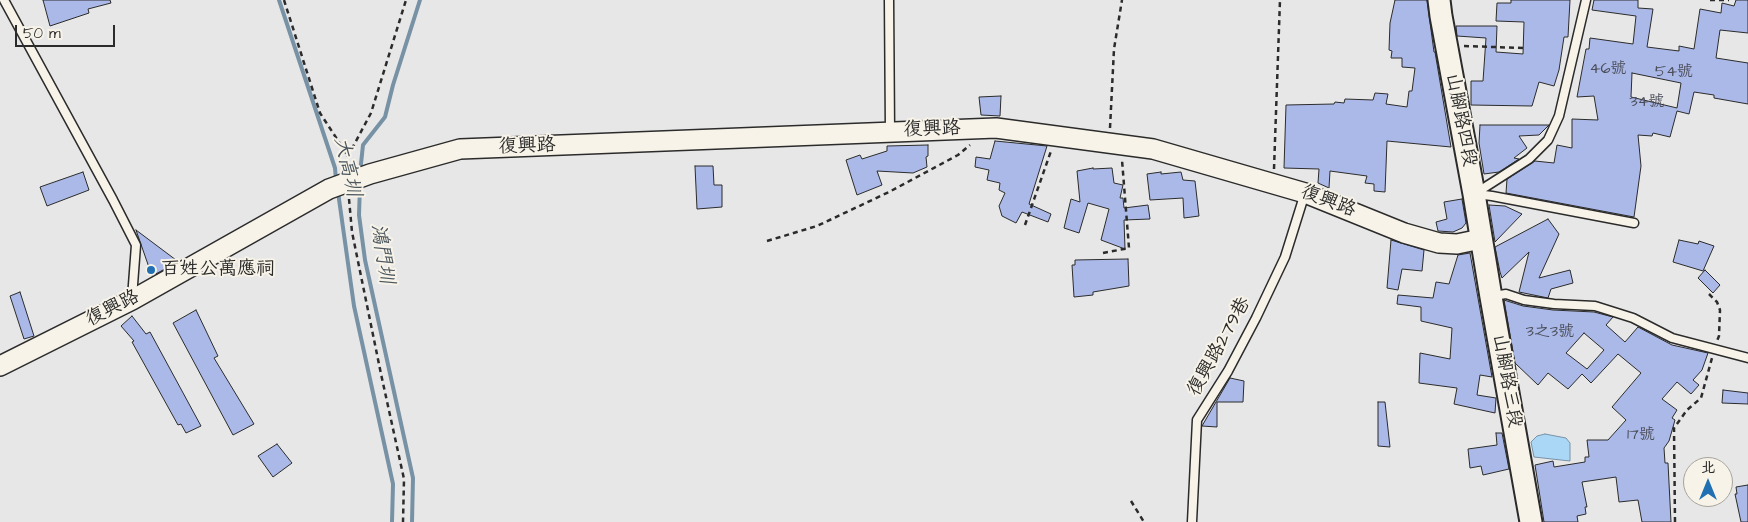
<!DOCTYPE html>
<html>
<head>
<meta charset="utf-8">
<style>
	body { margin:0 }
	#map { position:relative; width:1748px; height:522px; overflow:hidden; background:#e8e7e8; font-family:"Architects Daughter","LXGW WenKai TC",sans-serif }
	canvas { display:block }
	.north { position:absolute; left:1683px; top:457px; width:50px; height:50px; box-sizing:border-box; background:#f7f3e8; border:1px solid #a5a39c; border-radius:50%; rotate:0deg; font-size:14px; font-weight:700; line-height:20px; text-align:center; color:#2b2b2b }
	.north::after { content:''; display:block; margin:auto; width:18px; height:22px; background:#1f6fb2; clip-path:polygon(50% 0,100% 100%,50% 72%,0 100%) }
	.scale { position:absolute; left:15px; top:25px; width:100px; height:22px; box-sizing:border-box; border:2px solid #2b2b2b; border-top:0; padding-left:6px; font-size:15px; line-height:18px; white-space:nowrap; color:#2b2b2b; -webkit-text-stroke:4px #f7f3e8; paint-order:stroke }
</style>
</head>
<body>
<div id="map">
<canvas width="1748" height="522"></canvas>
<div class="north">北</div>
<div class="scale">50 m</div>
</div>
<script>
const ctx = document.querySelector('canvas').getContext('2d');
ctx.lineJoin = 'round';
function fill(path, color) {
  ctx.fillStyle = color;
  ctx.fill(path, 'evenodd');
}
function toPath(rows) {
  const path = new Path2D();
  for (const r of rows) {
    path.moveTo(r[0], r[1]);
    for (let i = 2; i < r.length; i += 2) path.lineTo(r[i], r[i + 1]);
  }
  return path;
}
function stroke(path, color, width, dash) {
  ctx.strokeStyle = color;
  ctx.lineWidth = width;
  ctx.lineCap = dash ? 'butt' : 'round';
  ctx.setLineDash(dash || []);
  ctx.stroke(path);
}
function drawText(font, color, halo, rows, align = 'center') {
  ctx.font = font + ' "Architects Daughter","LXGW WenKai TC",sans-serif';
  ctx.lineWidth = 4;
  ctx.setLineDash([]);
  ctx.textBaseline = 'middle';
  ctx.strokeStyle = halo;
  ctx.fillStyle = color;
  for (const [text, x, y, turn = 0] of rows) {
    ctx.save();
    ctx.translate(x, y);
    ctx.rotate((+turn || 0) * Math.PI / 180);
    ctx.textAlign = isNaN(turn) ? turn : align;
    if (halo) ctx.strokeText(text, 0, 0);
    ctx.fillText(text, 0, 0);
    ctx.restore();
  }
}
const water = toPath([
	[1545,434,1566,438,1570,443,1570,461,1534,457,1531,442,1537,436,1545,434]
]);
const stream = toPath([
	[279,0,335,168,336,180],
	[360,173,363,145,385,117,393,85,420,0],
	[360,185,359,215,365,260,413,478,412,522],
	[338,192,354,306,393,484,392,522]
]);
const building = toPath([
	[43,0,110,0,111,3,88,9,89,13,50,26,43,0],
	[1395,0,1427,0,1434,52,1435,52,1451,147,1387,141,1385,192,1374,191,1374,184,1365,183,1367,176,1330,171,1329,188,1318,183,1319,169,1284,168,1286,105,1334,104,1335,102,1344,103,1345,99,1373,100,1375,93,1388,94,1386,104,1407,107,1409,91,1412,91,1415,68,1402,67,1402,58,1391,58,1392,51,1389,50,1390,23,1395,0],
	[1511,0,1570,0,1568,37,1564,37,1559,70,1554,86,1539,82,1532,106,1471,105,1471,81,1483,81,1486,38,1457,36,1456,26,1497,26,1496,52,1523,54,1524,22,1496,21,1497,3,1511,3,1511,0],
	[1594,0,1638,0,1638,8,1653,9,1647,47,1679,51,1679,46,1694,49,1700,9,1721,13,1722,3,1734,6,1736,0,1748,0,1748,33,1720,30,1716,58,1748,63,1748,104,1714,98,1714,95,1694,92,1689,114,1677,111,1670,137,1653,133,1652,136,1638,135,1641,166,1634,217,1506,193,1507,179,1535,161,1554,163,1557,145,1572,148,1572,119,1598,120,1594,96,1577,97,1586,49,1589,49,1590,38,1633,44,1636,16,1592,10,1594,0],
	[1632,73,1681,83,1677,108,1631,97,1632,73],
	[1001,96,1000,116,981,115,979,97,1001,96],
	[1480,125,1549,125,1539,135,1519,136,1527,148,1514,158,1519,159,1499,172,1484,174,1479,143,1480,125],
	[995,141,1047,146,1029,204,1051,214,1048,222,1022,212,1016,223,1002,216,999,206,1005,193,999,190,1000,183,987,180,989,170,975,167,976,157,990,159,995,141],
	[928,145,928,156,926,157,927,167,913,173,877,171,882,185,857,195,846,160,860,155,862,159,887,151,887,146,928,145],
	[695,166,713,166,714,185,722,185,722,207,697,209,695,166],
	[1093,168,1093,169,1112,168,1114,183,1123,185,1120,198,1123,198,1124,208,1148,205,1150,219,1124,220,1125,249,1101,240,1109,209,1088,203,1079,233,1064,228,1071,199,1080,202,1077,171,1093,168],
	[83,172,89,190,47,206,40,187,83,172],
	[1161,172,1161,174,1181,172,1183,180,1195,181,1199,216,1184,218,1183,198,1150,200,1147,174,1161,172],
	[1462,199,1466,223,1462,228,1453,232,1438,231,1436,222,1447,219,1444,202,1462,199],
	[1489,205,1505,206,1522,214,1495,242,1489,205],
	[1548,219,1559,234,1539,278,1570,270,1573,283,1551,289,1548,298,1519,292,1529,252,1502,278,1500,272,1495,247,1548,219],
	[136,230,176,260,174,264,152,276,136,230],
	[1391,240,1424,250,1422,271,1402,269,1398,290,1387,288,1391,240],
	[1679,240,1698,244,1699,241,1714,246,1703,271,1673,262,1679,240],
	[1470,253,1492,377,1480,375,1477,395,1496,398,1495,413,1454,404,1457,388,1419,383,1420,353,1450,359,1452,328,1421,321,1421,307,1397,304,1398,295,1433,298,1436,282,1449,284,1458,255,1470,253],
	[1128,259,1129,286,1093,292,1093,295,1074,297,1072,265,1075,265,1075,260,1128,259],
	[1705,270,1720,285,1713,293,1698,278,1705,270],
	[20,292,34,336,24,339,10,296,20,292],
	[1504,300,1523,306,1553,310,1594,312,1613,317,1606,325,1625,342,1638,327,1672,345,1708,353,1702,370,1693,380,1699,385,1691,394,1677,382,1662,399,1677,410,1672,418,1675,420,1669,441,1664,448,1665,463,1668,463,1671,522,1642,522,1638,500,1619,502,1616,477,1582,482,1587,507,1585,507,1586,514,1577,516,1578,522,1544,522,1535,465,1553,461,1554,467,1585,462,1585,457,1589,457,1587,440,1608,440,1626,420,1612,407,1641,373,1618,354,1591,383,1582,374,1568,389,1548,373,1538,385,1515,363,1504,300],
	[1584,333,1604,350,1587,369,1566,353,1584,333],
	[196,310,218,356,214,358,254,424,233,435,173,323,196,310],
	[132,316,146,334,150,332,201,426,186,433,181,424,178,425,132,342,134,341,121,326,132,316],
	[1230,378,1244,381,1243,402,1217,402,1217,427,1202,426,1230,378],
	[1723,390,1748,393,1748,404,1722,403,1723,390],
	[1378,402,1385,402,1390,447,1378,446,1378,402],
	[1496,433,1502,433,1509,469,1483,475,1481,466,1470,468,1468,449,1497,445,1496,433],
	[277,444,292,463,273,477,258,456,277,444],
	[1748,485,1748,522,1741,522,1735,494,1737,494,1736,487,1748,485]
]);
const path = toPath([
	[284,0,320,113,348,156],
	[1710,0,1729,0],
	[1464,46,1523,48],
	[1110,128,1114,49,1122,0],
	[347,166,348,156,371,113,406,0],
	[1274,169,1280,0],
	[349,199,352,232,381,374,404,479,403,522],
	[1025,225,1051,151],
	[767,241,817,226,889,192,958,155,970,145],
	[1103,253,1129,248,1122,160],
	[1709,294,1717,302,1720,310,1719,336,1717,341],
	[1131,501,1144,522],
	[1675,522,1674,428,1687,410,1701,398,1712,358]
]);
const service = toPath([
	[4,0,113,200,136,245,132,298],
	[889,0,890,131],
	[1476,193,1529,159,1548,140,1559,116,1586,0],
	[1476,194,1492,196,1634,223],
	[1493,296,1506,294,1524,300,1554,304,1595,306,1633,318,1672,338,1748,358],
	[1192,522,1197,420,1228,371,1256,318,1285,257,1305,193]
]);
const tertiary = toPath([
	[0,366,132,300,329,189,370,174,460,149,996,128,1153,149,1305,193,1404,233,1439,243,1457,244,1481,239]
]);
const secondary = toPath([
	[1439,0,1441,16,1474,194,1491,297,1531,522]
]);
const markers = [
	[151,270,5,"#1f6fb2"]
];
const numberNames = [
	["46號",1608,70],
	["54號",1674,73],
	["34號",1647,103],
	["3之3號",1550,333],
	["17號",1641,436]
];
const streetNames = [
	["山腳路四段",1460,120,79],
	["復興路",932,130,-2],
	["復興路",527,147,-2],
	["復興路",1328,202,21],
	["復興路",113,309,-27],
	["復興路279巷",1220,347,-61],
	["山腳路三段",1506,381,80]
];
const poiNames = [
	["百姓公萬應祠",161,270]
];
const waterNames = [
	["大高圳",346,167,77],
	["鴻門圳",381,254,81]
];
fill(water, '#abd7f7');
stroke(water, '#7892a5', 1);
stroke(stream, '#7892a5', 4);
fill(building, '#abb9e9');
stroke(building, '#2b2b2b', 1);
stroke(service, '#2b2b2b', 11);
stroke(tertiary, '#2b2b2b', 22);
stroke(secondary, '#2b2b2b', 25);
stroke(path, '#2b2b2b', 2.5, [5, 4]);
stroke(service, '#f7f3e8', 8);
stroke(tertiary, '#f7f3e8', 19);
stroke(secondary, '#f7f3e8', 21);
for (const [x, y, r, color] of markers) {
  const dot = new Path2D();
  dot.arc(x, y, r, 0, 2 * Math.PI);
  ctx.fillStyle = color;
  ctx.fill(dot);
  stroke(dot, '#f7f3e8', 2);
}
drawText('16px', '#4b4e5a', null, numberNames);
drawText('19px', '#2b2b2b', '#f7f3e8', streetNames);
drawText('19px', '#2b2b2b', '#f7f3e8', poiNames, 'left');
drawText('italic 20px', '#4b565e', '#f7f3e8', waterNames);
</script>
</body>
</html>
